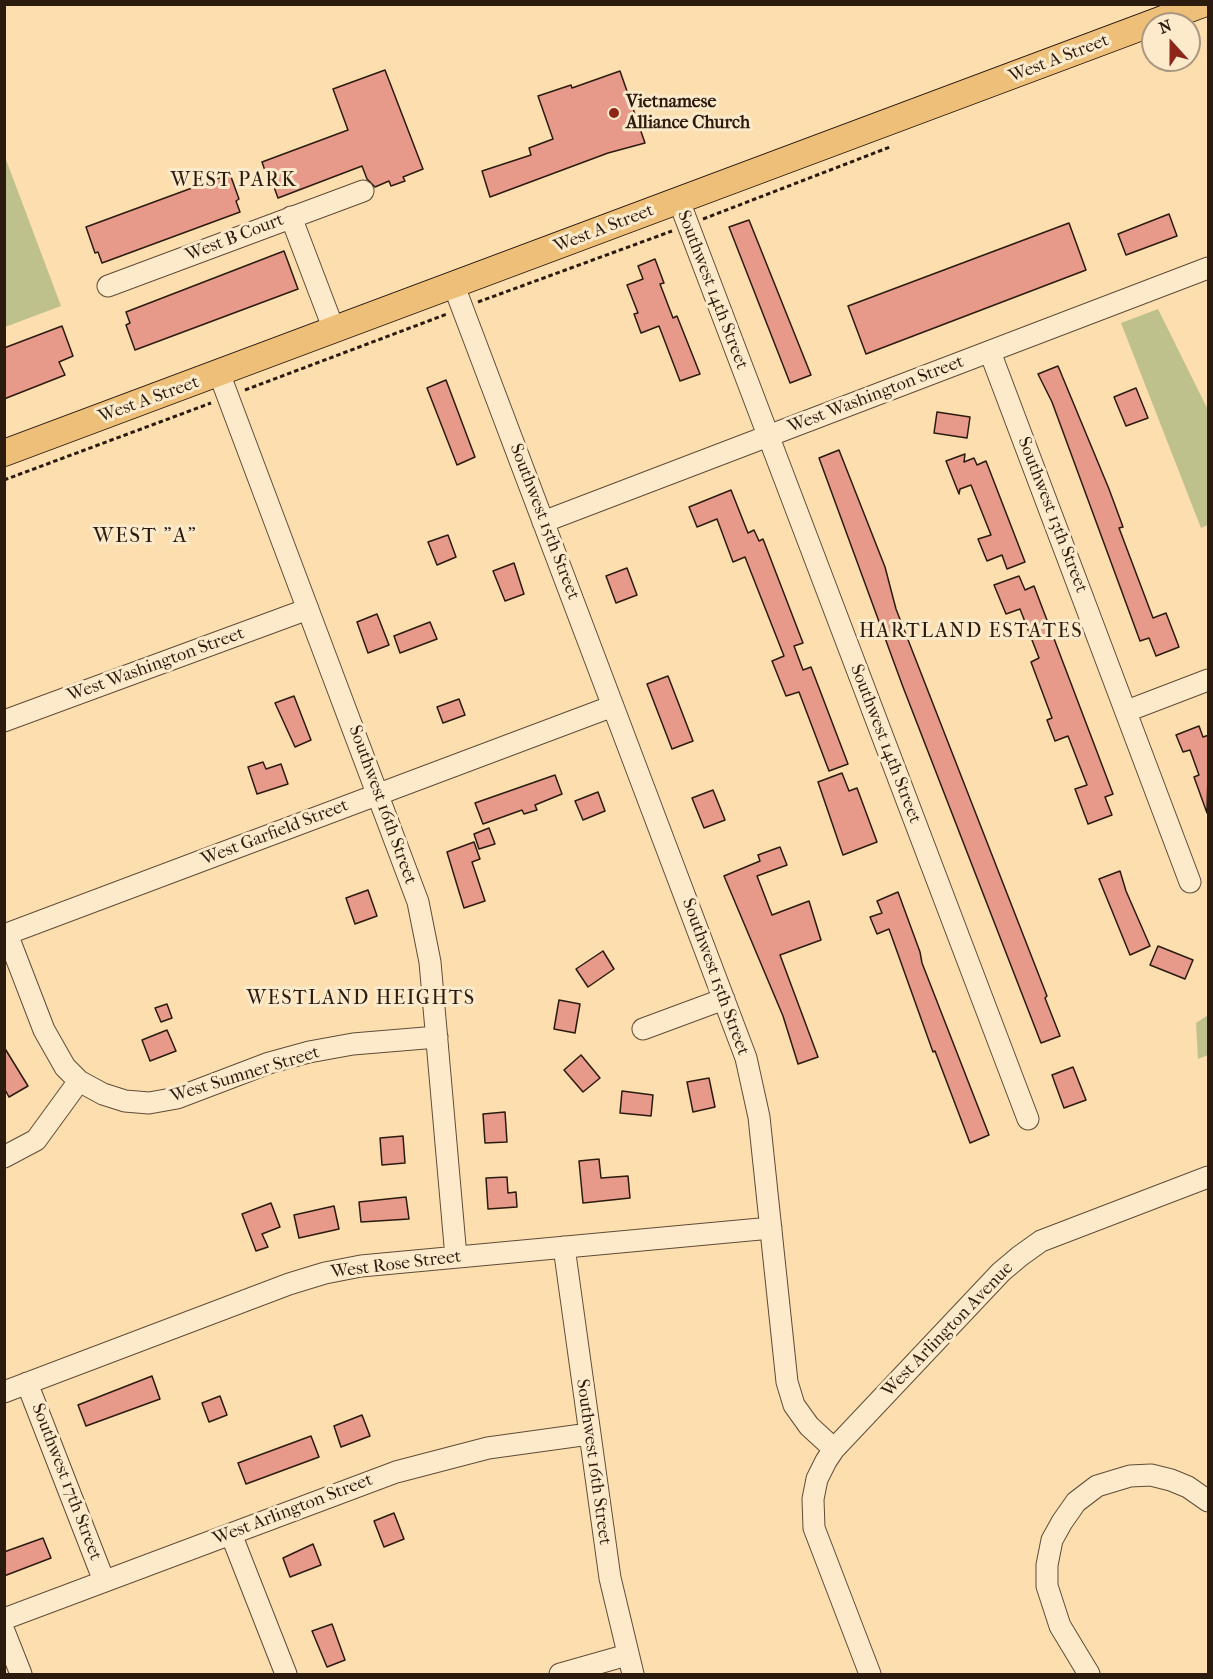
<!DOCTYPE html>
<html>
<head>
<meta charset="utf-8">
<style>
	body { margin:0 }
	#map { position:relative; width:1213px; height:1679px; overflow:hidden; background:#fcdeaf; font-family:"IM FELL French Canon",serif }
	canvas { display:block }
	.frame { position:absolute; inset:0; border:6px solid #2b1b0f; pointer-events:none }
	.north { position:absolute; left:1141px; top:12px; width:60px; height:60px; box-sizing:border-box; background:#fdeacb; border:2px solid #a99780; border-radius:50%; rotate:339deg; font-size:16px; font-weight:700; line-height:24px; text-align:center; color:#2b1b0f }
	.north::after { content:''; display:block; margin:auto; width:21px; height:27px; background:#8f2418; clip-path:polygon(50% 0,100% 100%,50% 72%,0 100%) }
</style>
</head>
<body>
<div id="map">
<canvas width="1213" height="1679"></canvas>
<div class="frame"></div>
<div class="north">N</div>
</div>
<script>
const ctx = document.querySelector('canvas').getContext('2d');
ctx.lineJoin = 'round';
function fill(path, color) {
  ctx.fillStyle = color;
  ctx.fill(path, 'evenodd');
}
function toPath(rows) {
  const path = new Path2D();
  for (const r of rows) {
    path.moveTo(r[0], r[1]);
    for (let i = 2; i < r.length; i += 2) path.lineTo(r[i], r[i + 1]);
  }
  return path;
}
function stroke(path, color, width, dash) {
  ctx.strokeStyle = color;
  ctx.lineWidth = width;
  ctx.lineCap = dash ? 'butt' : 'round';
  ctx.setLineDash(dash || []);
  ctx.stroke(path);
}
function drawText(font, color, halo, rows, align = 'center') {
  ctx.font = font + ' "IM FELL French Canon",serif';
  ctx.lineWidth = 6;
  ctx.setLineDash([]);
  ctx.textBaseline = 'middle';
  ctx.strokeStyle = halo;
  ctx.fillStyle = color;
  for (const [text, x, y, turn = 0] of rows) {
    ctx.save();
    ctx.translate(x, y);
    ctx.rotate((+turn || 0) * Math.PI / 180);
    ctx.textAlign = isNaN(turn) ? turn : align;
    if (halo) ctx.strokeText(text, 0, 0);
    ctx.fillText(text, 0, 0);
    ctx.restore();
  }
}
const green = toPath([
	[5,157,61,306,5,327,4,327],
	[1158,309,1208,410,1208,525,1201,528,1121,323],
	[1208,1015,1208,1055,1198,1059,1196,1023]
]);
const building = toPath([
	[385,70,423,169,403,177,405,181,391,186,389,181,375,187,367,179,362,166,278,198,274,187,271,188,262,162,348,130,333,89,385,70],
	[620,71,645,143,608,153,490,197,482,171,531,155,529,148,553,139,538,96,571,85,572,88,620,71],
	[230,174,239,199,236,201,240,212,102,263,98,252,95,253,86,227,230,174],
	[1169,214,1177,236,1126,255,1118,234,1169,214],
	[749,220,811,375,790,383,729,227,749,220],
	[1069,223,1086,270,866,354,848,306,1069,223],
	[284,251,298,289,135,350,126,325,130,323,126,312,284,251],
	[655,259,664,283,660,284,673,318,677,316,700,374,680,381,659,326,641,333,634,314,638,313,627,285,643,279,638,266,655,259],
	[62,326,73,356,59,362,65,375,4,399,4,348,62,326],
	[1058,366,1109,489,1123,527,1119,528,1153,618,1166,613,1179,647,1156,656,1149,638,1140,641,1052,402,1038,374,1058,366],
	[446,380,475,457,457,465,427,388,446,380],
	[1136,388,1148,418,1126,426,1114,397,1136,388],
	[937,412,970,417,967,438,934,433,937,412],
	[839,450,885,567,896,609,1047,996,1045,998,1060,1036,1041,1043,903,687,819,458,839,450],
	[965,454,964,462,974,458,977,465,986,461,1025,562,1007,569,1002,555,987,561,978,539,991,535,971,485,960,489,959,494,946,461,965,454],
	[731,490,748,533,754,530,759,541,763,539,803,643,794,646,803,670,811,667,848,764,829,771,799,692,786,696,772,661,784,656,745,557,733,562,717,519,697,527,689,507,731,490],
	[448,535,456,557,437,565,428,542,448,535],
	[514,563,524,594,505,601,493,571,514,563],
	[627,568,637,595,616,603,606,576,627,568],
	[1019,576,1025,590,1034,586,1113,794,1105,797,1112,815,1088,824,1075,789,1087,785,1068,736,1055,741,1047,720,1052,718,1031,662,1039,658,1020,609,1006,614,994,585,1019,576],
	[377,614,389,645,368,653,357,622,377,614],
	[430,622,437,639,400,653,394,636,430,622],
	[668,676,693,741,672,749,647,684,668,676],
	[294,696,311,740,295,747,275,703,294,696],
	[459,699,465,715,443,723,437,707,459,699],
	[1199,726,1203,737,1209,735,1207,813,1194,777,1199,775,1190,750,1183,752,1176,735,1199,726],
	[263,762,266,769,281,764,288,784,257,794,248,767,263,762],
	[842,773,849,791,857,788,877,842,843,855,818,782,842,773],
	[555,775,562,794,535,805,537,810,524,814,522,810,483,824,475,803,555,775],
	[713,790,725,820,704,828,692,798,713,790],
	[598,792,605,811,583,820,575,801,598,792],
	[489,828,495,844,479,849,474,834,489,828],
	[474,842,480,859,472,862,485,901,464,908,447,852,474,842],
	[780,847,787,865,757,876,772,915,809,901,821,940,780,955,818,1057,798,1064,783,1016,724,876,760,861,758,855,780,847],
	[1120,871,1126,891,1150,946,1130,955,1099,879,1120,871],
	[368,890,377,916,355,924,346,898,368,890],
	[898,892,920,952,922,963,989,1135,970,1143,935,1051,933,1052,889,929,877,934,870,917,882,913,877,901,898,892],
	[1158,946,1193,960,1185,979,1150,965,1158,946],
	[603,951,614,969,588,987,576,969,603,951],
	[559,1000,580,1004,575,1033,554,1029,559,1000],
	[167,1004,172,1018,161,1022,155,1008,167,1004],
	[167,1030,176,1051,150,1061,142,1040,167,1030],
	[4,1047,28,1086,9,1097,4,1088,4,1047],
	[581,1055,600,1078,583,1092,564,1070,581,1055],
	[1073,1067,1086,1100,1064,1108,1052,1075,1073,1067],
	[709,1078,715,1107,693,1112,687,1082,709,1078],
	[622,1091,653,1095,651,1116,620,1113,622,1091],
	[505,1112,507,1142,485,1143,483,1114,505,1112],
	[403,1136,405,1163,382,1165,380,1138,403,1136],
	[599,1159,601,1178,628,1176,630,1198,583,1203,579,1161,599,1159],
	[507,1177,508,1193,516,1192,517,1207,488,1209,486,1178,507,1177],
	[406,1197,409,1219,361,1222,359,1202,406,1197],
	[271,1203,280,1227,262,1234,268,1247,256,1251,242,1214,271,1203],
	[334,1206,339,1229,299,1238,294,1215,334,1206],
	[152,1376,160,1399,86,1426,78,1405,152,1376],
	[220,1396,227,1415,209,1422,202,1403,220,1396],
	[362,1415,370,1436,341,1447,334,1426,362,1415],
	[311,1436,319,1457,246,1484,238,1463,311,1436],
	[394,1513,404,1539,384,1547,374,1521,394,1513],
	[43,1538,51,1558,4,1576,4,1552,43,1538],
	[313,1544,321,1565,290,1577,283,1558,313,1544],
	[332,1624,345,1660,327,1667,312,1631,332,1624]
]);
const path = toPath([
	[703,219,890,147],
	[478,302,672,231],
	[245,390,447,314],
	[4,480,211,403]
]);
const minor = toPath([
	[679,201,1028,1119],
	[291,217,334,330],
	[108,286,363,191],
	[454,286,746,1058,759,1117,787,1382,794,1405,809,1426,834,1449],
	[990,352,1190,882],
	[219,373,418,902,430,962,456,1257],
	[543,522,1208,268],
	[1127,711,1208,680],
	[4,721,308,609],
	[7,934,44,1030,65,1067,79,1081,103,1094,125,1101,149,1103,177,1098,269,1063,309,1052,353,1044,437,1037],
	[4,935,613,706],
	[643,1029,724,999],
	[4,1157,36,1140,79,1081],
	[564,1247,610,1578,633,1674],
	[27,1383,104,1581],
	[4,1392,289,1284,325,1273,361,1266,771,1228],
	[231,1534,286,1674],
	[4,1619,396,1472,488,1448,589,1434],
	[4,1631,21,1674],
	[560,1674,627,1655],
	[870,1674,814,1528,813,1499,817,1479,826,1461,834,1449,1001,1272,1020,1256,1041,1241,1208,1177],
	[1089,1674,1060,1626,1047,1586,1047,1565,1052,1540,1062,1522,1076,1502,1097,1486,1130,1476,1151,1475,1171,1480,1188,1487,1208,1501]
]);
const major = toPath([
	[4,453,1203,4]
]);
const markers = [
	[614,113,6,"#8f2418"]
];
const streetNames = [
	["West A Street",1059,59,-21],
	["West A Street",604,229,-21],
	["West B Court",235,238,-21],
	["Southwest 14th Street",712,290,69],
	["West Washington Street",876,395,-21],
	["West A Street",149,400,-20],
	["Southwest 13th Street",1052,515,69],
	["Southwest 15th Street",544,522,69],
	["West Washington Street",156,665,-20],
	["Southwest 14th Street",885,744,69],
	["Southwest 16th Street",382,805,70],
	["West Garfield Street",275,833,-21],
	["Southwest 15th Street",715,977,70],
	["West Sumner Street",245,1075,-17],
	["West Rose Street",396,1265,-7],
	["West Arlington Avenue",948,1330,-46],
	["Southwest 16th Street",593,1462,82],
	["Southwest 17th Street",66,1482,69],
	["West Arlington Street",293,1510,-21]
];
const poiNames = [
	["Vietnamese",626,103],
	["Alliance Church",626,124]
];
const neighbourhoodNames = [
	["WEST PARK",234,181],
	["HARTLAND ESTATES",971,632],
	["WESTLAND HEIGHTS",361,999]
];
const quarterNames = [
	["WEST \"A\"",145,537]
];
fill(green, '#bec18c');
fill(building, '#e79a89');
stroke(building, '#2b1b0f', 1.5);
stroke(minor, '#5f4c37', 23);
stroke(major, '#2b1b0f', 28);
stroke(path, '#2b1b0f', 3, [4.5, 3]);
stroke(minor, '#fdeacb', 21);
stroke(major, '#eebf78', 26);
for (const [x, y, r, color] of markers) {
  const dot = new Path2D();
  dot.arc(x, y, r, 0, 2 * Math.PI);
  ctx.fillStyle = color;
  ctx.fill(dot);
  stroke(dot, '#fdeacb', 2);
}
drawText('18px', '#2b1b0f', '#fdeacb', streetNames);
drawText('bold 18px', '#2b1b0f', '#fdeacb', poiNames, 'left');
ctx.letterSpacing = '1.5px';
drawText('20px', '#2b1b0f', '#fdeacb', neighbourhoodNames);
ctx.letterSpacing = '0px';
ctx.letterSpacing = '1.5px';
drawText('21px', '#2b1b0f', '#fdeacb', quarterNames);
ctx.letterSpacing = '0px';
</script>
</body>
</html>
